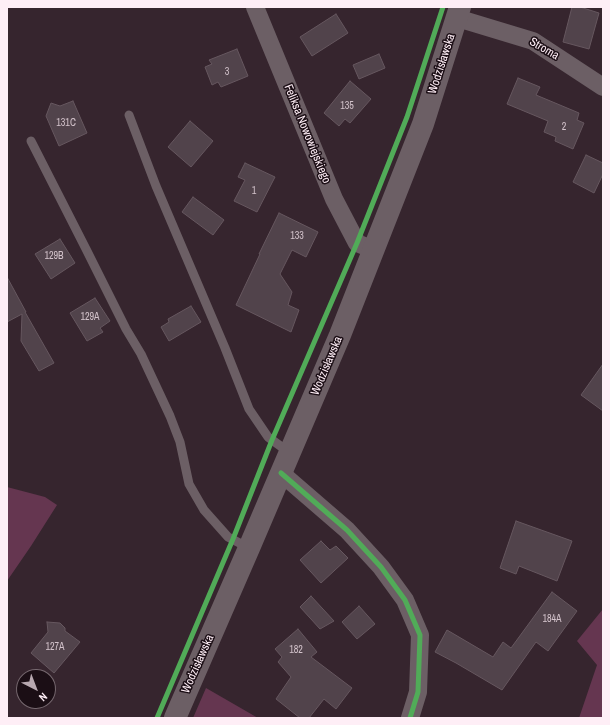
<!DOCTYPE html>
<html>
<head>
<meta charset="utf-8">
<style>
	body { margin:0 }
	#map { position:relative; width:610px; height:725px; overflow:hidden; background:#36252e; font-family:"Archivo Narrow",sans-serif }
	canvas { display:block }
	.frame { position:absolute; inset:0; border:8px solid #feeef6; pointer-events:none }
	.north { position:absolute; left:16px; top:669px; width:40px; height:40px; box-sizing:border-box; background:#1b0e15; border:1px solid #76686f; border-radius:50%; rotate:138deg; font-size:11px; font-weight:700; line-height:16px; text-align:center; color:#feeef6 }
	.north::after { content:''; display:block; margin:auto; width:14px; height:18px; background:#b8a8b0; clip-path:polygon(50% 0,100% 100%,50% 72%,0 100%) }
</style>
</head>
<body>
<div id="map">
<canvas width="610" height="725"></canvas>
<div class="frame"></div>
<div class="north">N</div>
</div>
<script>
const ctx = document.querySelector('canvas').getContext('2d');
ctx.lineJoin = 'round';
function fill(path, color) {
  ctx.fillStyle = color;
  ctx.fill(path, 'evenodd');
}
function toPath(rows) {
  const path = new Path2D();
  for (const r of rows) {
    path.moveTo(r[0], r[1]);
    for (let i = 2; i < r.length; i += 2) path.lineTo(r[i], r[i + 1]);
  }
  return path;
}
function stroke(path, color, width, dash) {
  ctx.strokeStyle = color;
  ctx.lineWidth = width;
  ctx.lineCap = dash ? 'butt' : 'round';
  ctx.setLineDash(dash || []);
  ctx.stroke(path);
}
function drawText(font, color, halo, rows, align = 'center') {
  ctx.font = font + ' "Archivo Narrow",sans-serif';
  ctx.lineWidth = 3;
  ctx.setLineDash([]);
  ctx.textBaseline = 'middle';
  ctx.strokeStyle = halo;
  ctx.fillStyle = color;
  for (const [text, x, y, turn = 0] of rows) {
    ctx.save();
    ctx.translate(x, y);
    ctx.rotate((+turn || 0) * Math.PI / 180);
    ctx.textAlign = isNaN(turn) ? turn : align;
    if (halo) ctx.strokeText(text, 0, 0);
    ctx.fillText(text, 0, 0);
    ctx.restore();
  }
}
const green = toPath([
	[7,487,45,497,57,505,31,546,7,581],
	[603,609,603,718,579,718,597,665,577,641],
	[206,688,258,718,193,718]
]);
const building = toPath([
	[572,7,580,7,599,13,589,49,563,42,572,7],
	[336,14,348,33,312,56,300,37,336,14],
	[237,49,248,76,221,87,218,82,212,85,205,67,212,64,209,60,237,49],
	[379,54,385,68,359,79,353,65,379,54],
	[518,78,540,87,536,95,579,113,577,120,584,123,573,149,555,141,556,137,544,132,548,121,507,104,518,78],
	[350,81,371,99,350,123,345,119,339,126,324,113,350,81],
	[73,101,87,133,59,146,46,116,51,103,60,106,73,101],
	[190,121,213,141,191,167,168,147,190,121],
	[586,155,603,163,603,174,594,193,573,182,586,155],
	[245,163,275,177,257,212,234,201,245,180,238,177,245,163],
	[193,197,224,220,213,235,182,212,193,197],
	[279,213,318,232,306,257,292,250,280,274,292,292,288,305,299,310,291,332,236,305,260,254,259,254,279,213],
	[60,239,75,263,51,279,35,254,60,239],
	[7,277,26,312,25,312,54,363,39,371,21,341,22,314,7,322,7,277],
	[95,298,110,321,100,328,103,332,87,341,70,313,95,298],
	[191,306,201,322,169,341,161,327,169,322,168,319,191,306],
	[603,364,603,411,581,395,603,364],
	[516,521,572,541,557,581,519,566,516,574,500,568,516,521],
	[321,541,330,550,336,546,348,558,321,583,300,560,321,541],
	[552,592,577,611,548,651,536,642,502,690,456,663,435,652,447,630,493,657,503,642,511,648,552,592],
	[311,596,334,621,320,629,300,607,311,596],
	[359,606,375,624,357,639,342,622,359,606],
	[47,622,60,623,65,628,65,631,80,642,54,673,31,653,48,632,47,622],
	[298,629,317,652,311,657,352,688,336,709,324,699,309,718,300,718,276,699,291,677,278,662,282,657,275,649,298,629]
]);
const service = toPath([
	[129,115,156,186,225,348,249,409,268,437,290,453],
	[31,141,86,249,126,329,141,354,170,416,180,442,189,484,204,510,228,537,249,548]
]);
const minor = toPath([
	[255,7,334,199,357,243,374,250],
	[457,18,533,41,603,87],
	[281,473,347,530,381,567,405,600,420,635,418,692,410,718]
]);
const secondary = toPath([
	[175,718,249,548,340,335,423,124,460,7]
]);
const cycleway = toPath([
	[281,473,347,530,381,567,405,600,420,635,418,692,410,718],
	[157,718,233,539,272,440,357,243,407,117,443,7]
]);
const numberNames = [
	["3",227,72],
	["135",347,106],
	["131C",66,123],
	["2",564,127],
	["1",254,191],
	["133",297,236],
	["129B",54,256],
	["129A",90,317],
	["184A",552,619],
	["127A",55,647],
	["182",296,650]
];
const streetNames = [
	["Stroma",544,49,30],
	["Wodzisławska",442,64,-72],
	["Feliksa Nowowiejskiego",307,134,68],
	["Wodzisławska",327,366,-67],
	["Wodzisławska",198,664,-66]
];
fill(green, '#653650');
fill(building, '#51434b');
stroke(building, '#66575f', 1);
stroke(service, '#6c5f65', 9);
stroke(minor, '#6c5f65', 18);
stroke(secondary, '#6c5f65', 22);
stroke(cycleway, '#51ab58', 5);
drawText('10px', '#d3c3cb', null, numberNames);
drawText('12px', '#feeef6', '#1b0e15', streetNames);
</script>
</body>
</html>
